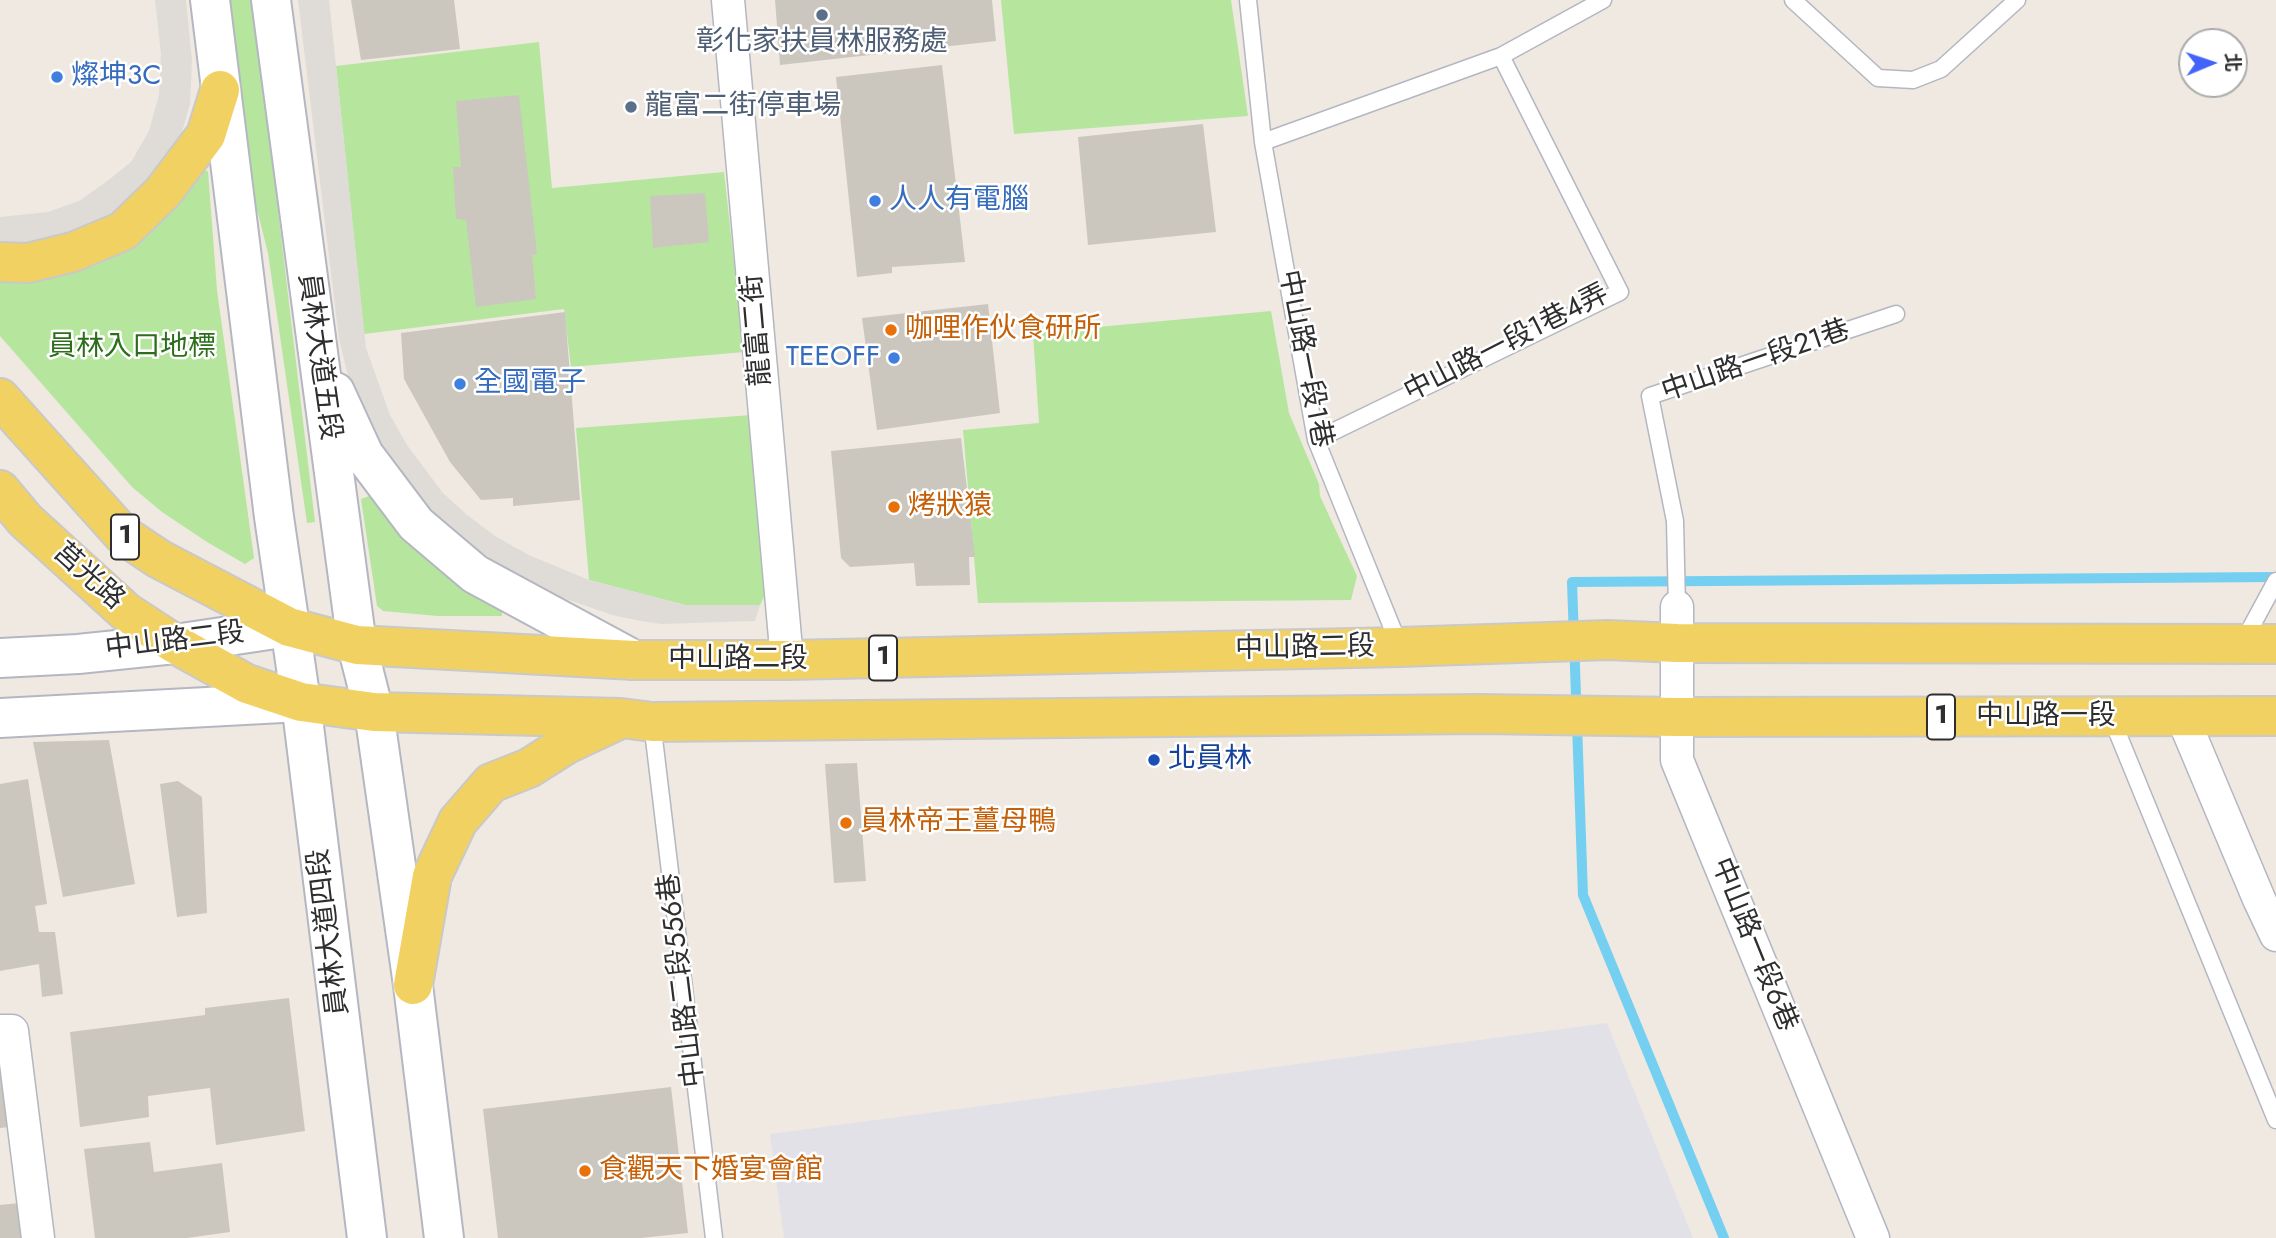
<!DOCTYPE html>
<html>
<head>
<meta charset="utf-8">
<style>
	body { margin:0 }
	#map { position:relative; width:2276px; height:1238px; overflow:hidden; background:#efe9e1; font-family:Jost,"Noto Sans TC",sans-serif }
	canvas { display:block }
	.north { position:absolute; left:2178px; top:28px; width:70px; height:70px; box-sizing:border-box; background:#fff; border:2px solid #ababab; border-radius:50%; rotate:88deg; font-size:19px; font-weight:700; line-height:28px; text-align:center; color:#2e2e2e }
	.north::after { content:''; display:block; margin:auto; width:24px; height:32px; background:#4264fb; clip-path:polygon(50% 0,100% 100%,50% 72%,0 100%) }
</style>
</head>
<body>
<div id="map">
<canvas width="2276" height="1238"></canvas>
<div class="north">北</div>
</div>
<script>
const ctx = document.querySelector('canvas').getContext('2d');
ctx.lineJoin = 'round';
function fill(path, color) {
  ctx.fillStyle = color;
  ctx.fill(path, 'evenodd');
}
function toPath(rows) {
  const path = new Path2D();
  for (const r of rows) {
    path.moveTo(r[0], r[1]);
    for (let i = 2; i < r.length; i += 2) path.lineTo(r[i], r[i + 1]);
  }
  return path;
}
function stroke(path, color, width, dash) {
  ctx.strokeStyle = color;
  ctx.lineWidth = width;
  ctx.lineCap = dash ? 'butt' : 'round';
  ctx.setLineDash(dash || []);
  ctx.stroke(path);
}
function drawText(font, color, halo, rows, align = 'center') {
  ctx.font = font + ' Jost,"Noto Sans TC",sans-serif';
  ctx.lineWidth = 5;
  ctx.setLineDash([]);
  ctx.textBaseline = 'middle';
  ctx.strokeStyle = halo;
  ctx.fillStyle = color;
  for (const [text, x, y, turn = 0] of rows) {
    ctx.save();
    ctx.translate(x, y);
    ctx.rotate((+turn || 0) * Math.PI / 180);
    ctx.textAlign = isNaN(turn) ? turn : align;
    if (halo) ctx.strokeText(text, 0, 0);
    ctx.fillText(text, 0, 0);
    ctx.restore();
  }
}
const industrial = toPath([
	[1607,1023,1693,1238,784,1238,770,1134]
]);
const green = toPath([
	[229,0,253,0,315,522,307,523,268,253,248,174],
	[1001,0,1231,0,1248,116,1014,134],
	[539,42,552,188,724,172,744,352,571,367,564,309,364,334,336,66],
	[196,171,208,171,217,290,254,558,245,564,207,542,162,512,132,487,0,336,0,282,41,278,75,272,115,255],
	[1271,311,1289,413,1319,484,1320,496,1357,576,1351,600,978,603,963,430,1039,423,1033,333],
	[752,415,769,587,760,605,685,605,589,580,576,428],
	[372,495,502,610,502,616,438,616,383,611,377,606,361,499]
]);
const plaza = toPath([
	[155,0,186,0,192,61,190,104,182,132,170,157,154,181,94,230,0,250,0,217,48,212,79,201,106,182,131,162,149,131,159,95,161,54],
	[298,0,329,0,366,348,390,415,407,445,443,493,466,514,495,536,529,555,589,580,685,605,760,605,755,621,661,624,641,621,612,615,529,586,444,531,380,451,349,380,339,339]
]);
const stream = toPath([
	[1724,1238,1583,895,1572,582,2276,577]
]);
const building = toPath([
	[351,0,454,0,460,49,361,60],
	[775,0,992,0,996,41,780,65],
	[942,65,965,262,892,267,892,273,857,277,836,77],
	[519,95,537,254,532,255,536,299,476,307,466,220,456,219,453,167,461,167,456,101],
	[1203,124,1216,232,1088,245,1078,137],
	[705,193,709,242,653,248,650,196],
	[988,304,1000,413,877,430,862,318],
	[565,312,580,500,513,506,513,498,481,500,450,462,404,379,401,333],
	[961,438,975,557,969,557,970,585,916,586,914,563,850,567,841,558,831,451],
	[109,740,135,884,63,897,33,742],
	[857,763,866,881,834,883,825,764],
	[28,779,47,904,35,906,39,932,55,932,63,994,42,997,39,964,0,971,0,784],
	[178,781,202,797,207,913,177,917,160,784],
	[289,998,305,1131,216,1145,210,1088,148,1096,149,1117,80,1127,70,1032,205,1015,205,1008],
	[2,1069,9,1127,0,1128,0,1070],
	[671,1087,688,1233,641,1238,498,1238,483,1109],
	[150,1142,154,1172,222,1163,230,1232,187,1238,95,1238,84,1149],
	[19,1203,23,1238,0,1238,0,1205]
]);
const service = toPath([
	[1248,0,1263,142,1316,440,1400,647],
	[1793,0,1878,78,1913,80,1941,69,2017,0],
	[1263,142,1501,56,1603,0],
	[1316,440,1620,292,1501,56],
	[1677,607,1675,521,1650,396,1896,314],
	[2243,642,2276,581],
	[2111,717,2276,1120],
	[652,722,714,1238]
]);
const minor = toPath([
	[728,0,787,660],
	[1677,607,1677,760,1873,1238],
	[2182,716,2259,899,2276,935],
	[0,1031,12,1031,38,1238]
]);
const tertiary = toPath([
	[0,658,78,654,175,644,289,627],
	[0,718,301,702]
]);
const secondary = toPath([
	[210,0,274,517,301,702,367,1238],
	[271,0,357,645,374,712,413,985,444,1238],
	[335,392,364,455,416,524,475,574,634,660]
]);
const primary = toPath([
	[0,262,28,263,73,252,123,231,163,192,206,135,220,90],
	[0,398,123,535,159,559,289,627,357,645,634,660,787,660,1400,647,1608,640,1677,643,2276,644],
	[0,490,25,520,126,612,175,644,247,684,301,702,374,712,621,718,652,722,1481,714,1677,717,2276,716],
	[413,985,432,876,458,821,491,783,529,768,567,744,616,721]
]);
const markers = [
	[822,15,7,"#5c6f8a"],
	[57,77,7,"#3f7fe0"],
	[631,107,7,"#5c6f8a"],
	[875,201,7,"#3f7fe0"],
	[891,330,7,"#e8710a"],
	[894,358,7,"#3f7fe0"],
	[460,384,7,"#3f7fe0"],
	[894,507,7,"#e8710a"],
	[1154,760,7,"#1a4fb4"],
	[846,823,7,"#e8710a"],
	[585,1171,7,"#e8710a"]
];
const shields = [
	[125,537,28],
	[883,658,28],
	[1941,717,28]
];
const shieldNames = [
	["1",125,537],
	["1",883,658],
	["1",1941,717]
];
const serviceNames = [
	["彰化家扶員林服務處",822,43],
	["龍富二街停車場",645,107,"left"]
];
const shopNames = [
	["燦坤3C",71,77],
	["人人有電腦",889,201],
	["TEEOFF",880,358,"right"],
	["全國電子",474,384]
];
const streetNames = [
	["龍富二街",758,330,-95],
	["中山路一段1巷4弄",1507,344,-27],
	["員林大道五段",318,357,82],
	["中山路一段1巷",1304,359,79],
	["中山路一段21巷",1756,362,-19],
	["莒光路",88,577,42],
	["中山路二段",175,642,-7],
	["中山路二段",1305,649,-1],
	["中山路二段",738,660],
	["中山路一段",2046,717],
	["員林大道四段",330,932,-97],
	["中山路一段6巷",1753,945,68],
	["中山路二段556巷",683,980,-97]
];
const foodNames = [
	["咖哩作伙食研所",905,330],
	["烤狀猿",908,507],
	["員林帝王薑母鴨",860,823],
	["食觀天下婚宴會館",599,1171]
];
const parkNames = [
	["員林入口地標",132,348]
];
const transitNames = [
	["北員林",1168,760]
];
fill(industrial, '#e3e1e8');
fill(green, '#b6e59e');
fill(plaza, '#dfdcd8');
stroke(stream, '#75cff0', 10);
fill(building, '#cbc7bf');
stroke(service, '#b4b7c1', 19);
stroke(minor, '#b4b7c1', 35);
stroke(tertiary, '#b4b7c1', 42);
stroke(secondary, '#b4b7c1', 42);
stroke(primary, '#c9c9c9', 42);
stroke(service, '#fff', 16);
stroke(minor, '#fff', 32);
stroke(tertiary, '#fff', 38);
stroke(secondary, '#fff', 38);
stroke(primary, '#f2d163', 38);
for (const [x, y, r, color] of markers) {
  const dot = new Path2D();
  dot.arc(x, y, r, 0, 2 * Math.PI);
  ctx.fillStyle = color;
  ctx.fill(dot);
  stroke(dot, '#fff', 2.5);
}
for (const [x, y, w] of shields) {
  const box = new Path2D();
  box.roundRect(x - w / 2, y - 22.5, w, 45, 5);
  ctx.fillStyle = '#fff';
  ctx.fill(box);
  stroke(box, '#2e2e2e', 2);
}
drawText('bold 26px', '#2e2e2e', null, shieldNames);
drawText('28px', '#4e5e75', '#fff', serviceNames);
drawText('28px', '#366cbe', '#fff', shopNames, 'left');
drawText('28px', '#2e2e2e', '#fff', streetNames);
drawText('28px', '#c56008', '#fff', foodNames, 'left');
drawText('28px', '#2c6e1b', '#fff', parkNames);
drawText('28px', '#164399', '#fff', transitNames, 'left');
</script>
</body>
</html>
